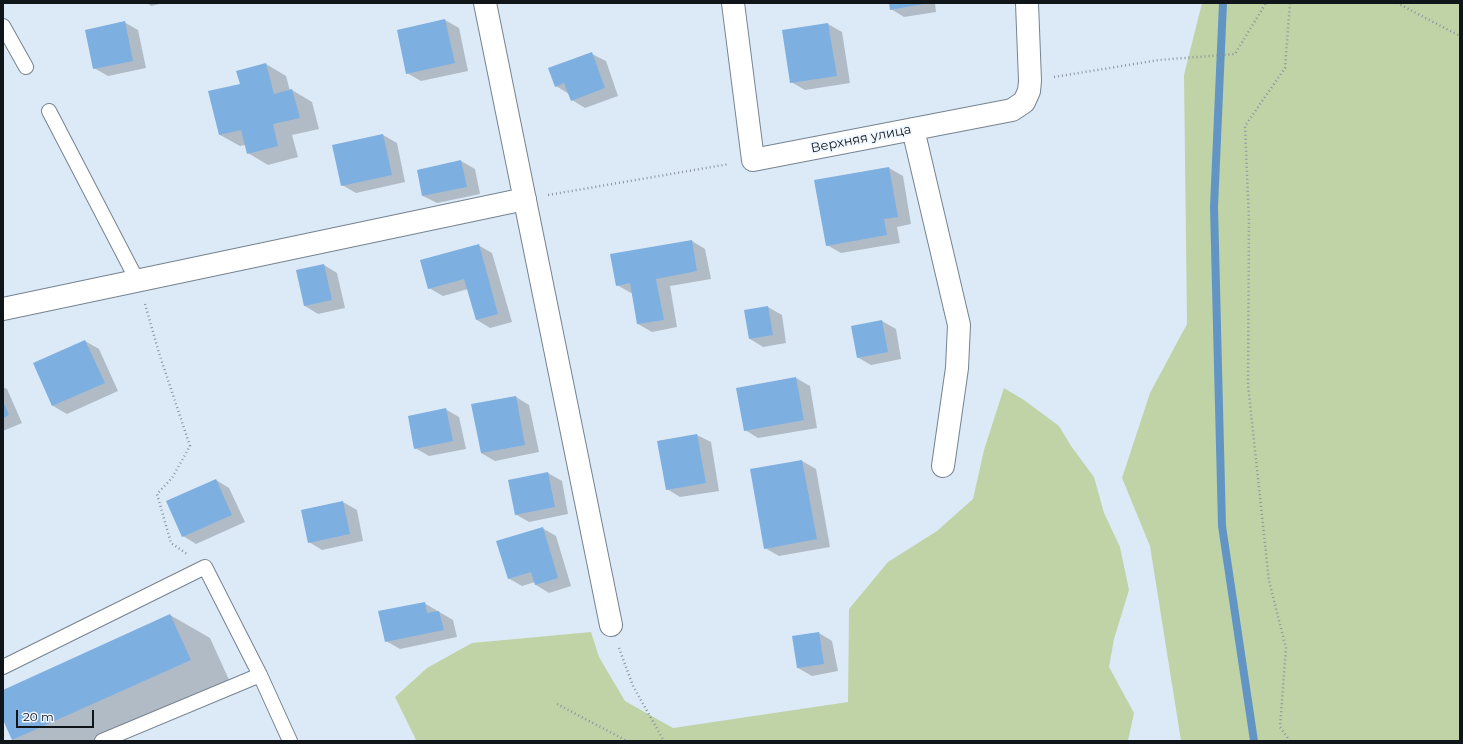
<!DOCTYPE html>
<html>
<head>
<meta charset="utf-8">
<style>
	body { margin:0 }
	#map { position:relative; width:1463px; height:744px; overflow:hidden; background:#dceaf8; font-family:Montserrat,sans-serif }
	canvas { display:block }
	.frame { position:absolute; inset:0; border:4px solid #10151a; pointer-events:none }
	.scale { position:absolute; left:16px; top:710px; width:78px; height:18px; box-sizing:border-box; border:2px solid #10151a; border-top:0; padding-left:5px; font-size:12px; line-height:14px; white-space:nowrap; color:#10151a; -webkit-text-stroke:3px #eef6ff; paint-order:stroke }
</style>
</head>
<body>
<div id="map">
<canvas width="1463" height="744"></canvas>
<div class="frame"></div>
<div class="scale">20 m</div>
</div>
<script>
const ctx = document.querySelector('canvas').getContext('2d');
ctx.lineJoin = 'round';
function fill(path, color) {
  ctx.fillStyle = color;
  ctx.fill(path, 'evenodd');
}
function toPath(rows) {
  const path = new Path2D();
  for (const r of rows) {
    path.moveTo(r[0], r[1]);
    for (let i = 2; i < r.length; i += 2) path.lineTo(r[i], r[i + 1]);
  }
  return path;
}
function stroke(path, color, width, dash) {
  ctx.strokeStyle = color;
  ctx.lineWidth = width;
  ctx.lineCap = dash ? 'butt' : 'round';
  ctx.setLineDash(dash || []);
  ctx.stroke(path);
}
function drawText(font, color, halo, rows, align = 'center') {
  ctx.font = font + ' Montserrat,sans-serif';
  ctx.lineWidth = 3.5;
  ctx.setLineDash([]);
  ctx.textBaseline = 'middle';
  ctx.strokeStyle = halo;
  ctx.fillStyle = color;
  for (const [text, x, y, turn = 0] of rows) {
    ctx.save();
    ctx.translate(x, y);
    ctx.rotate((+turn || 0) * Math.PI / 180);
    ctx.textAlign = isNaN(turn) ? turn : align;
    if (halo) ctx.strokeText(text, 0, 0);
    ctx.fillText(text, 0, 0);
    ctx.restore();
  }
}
const green = toPath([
	[1202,3,1460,3,1460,741,1181,741,1150,546,1122,478,1150,393,1187,324,1184,75],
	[1004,388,1024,400,1059,426,1071,446,1094,477,1104,513,1120,547,1129,590,1114,639,1109,667,1134,713,1128,741,416,740,395,697,427,668,472,643,591,632,599,657,625,701,673,728,848,702,849,609,888,562,937,531,973,499,984,450]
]);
const shadow = toPath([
	[147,3,164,3,151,6],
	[890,3,935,3,936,12,904,17,891,9],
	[445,20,459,28,468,71,421,81,407,73],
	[124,22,138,30,146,68,108,76,94,68],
	[828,24,842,32,850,83,805,90,791,82],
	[592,54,606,61,618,96,585,108,572,100,569,94,556,86],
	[266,64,286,76,290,91,292,90,312,102,319,129,292,135,298,157,268,165,248,153,246,145,240,146,220,135,241,84],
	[383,135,397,143,405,182,356,193,342,185],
	[461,161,475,169,480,194,437,203,423,196,418,170],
	[889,168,903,176,911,224,897,227,900,243,841,253,827,245],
	[692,241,705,249,711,279,670,286,677,327,652,332,638,324,633,293,631,293,617,285],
	[478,245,492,253,512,322,490,328,477,320,468,289,443,296,429,288],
	[324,265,337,273,345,308,318,314,305,306],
	[768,307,782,315,786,343,763,347,750,339],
	[882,321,896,329,901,359,871,365,857,357],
	[85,341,99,349,118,391,67,414,53,406,34,364],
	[796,378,810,386,817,428,758,438,745,430],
	[3,387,7,389,22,423,3,431],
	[516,397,529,405,539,452,495,461,481,453],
	[445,409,459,417,466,449,429,456,415,448],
	[697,435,711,442,719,491,680,497,667,489,658,441],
	[802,461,816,469,830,547,779,556,765,548],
	[548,473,562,481,568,514,529,522,515,514],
	[216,480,229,488,245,522,196,544,183,536],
	[343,502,357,510,363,541,322,550,309,542],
	[542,528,556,536,571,586,549,593,536,585,535,582,522,586,508,578],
	[424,603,453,620,457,637,400,649,386,641],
	[170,615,210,638,230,682,100,741,15,741,13,740,3,717,3,691],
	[819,633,832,641,838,671,812,676,798,668,793,637]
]);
const stream = toPath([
	[1223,3,1214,207,1222,526,1254,741]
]);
const building = toPath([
	[889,3,923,3,923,4,890,10],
	[445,19,455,63,406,74,397,30],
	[125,21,133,61,93,69,85,30],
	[828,23,837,76,790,83,782,30],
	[592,52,605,88,571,101,564,83,555,87,548,68],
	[266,63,274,94,292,89,300,118,273,124,278,146,247,154,241,130,219,135,208,91,240,84,236,71],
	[383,134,392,175,341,186,332,145],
	[461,160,467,187,422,196,417,170],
	[889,167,898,217,884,219,887,235,826,246,814,180],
	[692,240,697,271,656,279,664,320,637,324,630,283,616,286,610,254],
	[479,244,498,314,476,320,464,279,428,289,420,260],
	[324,264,332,300,304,306,296,270],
	[768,306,773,335,749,339,744,310],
	[882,320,888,352,857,358,851,326],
	[85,340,105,383,52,406,33,363],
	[796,377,804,420,744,431,736,388],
	[516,396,525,445,481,453,471,404],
	[3,401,9,415,3,418],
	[446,408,453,441,414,449,408,416],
	[697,434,706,483,666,490,657,441],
	[802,460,817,539,764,549,750,469],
	[548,472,555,507,515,515,508,480],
	[216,479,232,515,182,537,166,501],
	[343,501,350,534,308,543,301,510],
	[543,527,558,578,535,585,531,572,508,579,496,541],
	[425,602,427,613,439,611,444,630,385,642,378,611],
	[170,614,191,660,12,740,3,720,3,690],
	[819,632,824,664,797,668,792,636]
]);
const path = toPath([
	[1397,3,1460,36],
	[1054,77,1159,60,1235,54,1266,3],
	[548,195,729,164],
	[145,304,159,353,190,446,172,478,157,494,171,543,187,554],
	[619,648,633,686,664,741],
	[557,704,627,741],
	[1290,741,1280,727,1286,648,1269,581,1248,385,1249,221,1245,126,1285,68,1290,3]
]);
const service = toPath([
	[3,26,26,67],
	[49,111,138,282],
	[3,667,205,567,260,675,290,741],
	[102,741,260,675]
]);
const minor = toPath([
	[485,3,611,625],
	[733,3,753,160,1012,110,1024,102,1029,91,1030,81,1027,3],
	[913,129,959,325,957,368,943,466],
	[3,309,525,199]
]);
const streetNames = [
	["Верхняя улица",861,139,-11]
];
fill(green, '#c0d3a7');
fill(shadow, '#0003');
stroke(stream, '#6395c4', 8);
fill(building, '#7dafe0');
stroke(service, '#76838f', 16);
stroke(minor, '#76838f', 24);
stroke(path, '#8a949e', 2.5, [1, 3]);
stroke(service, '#fff', 14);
stroke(minor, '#fff', 22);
drawText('13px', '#10151a', '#eef6ff', streetNames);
</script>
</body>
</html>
